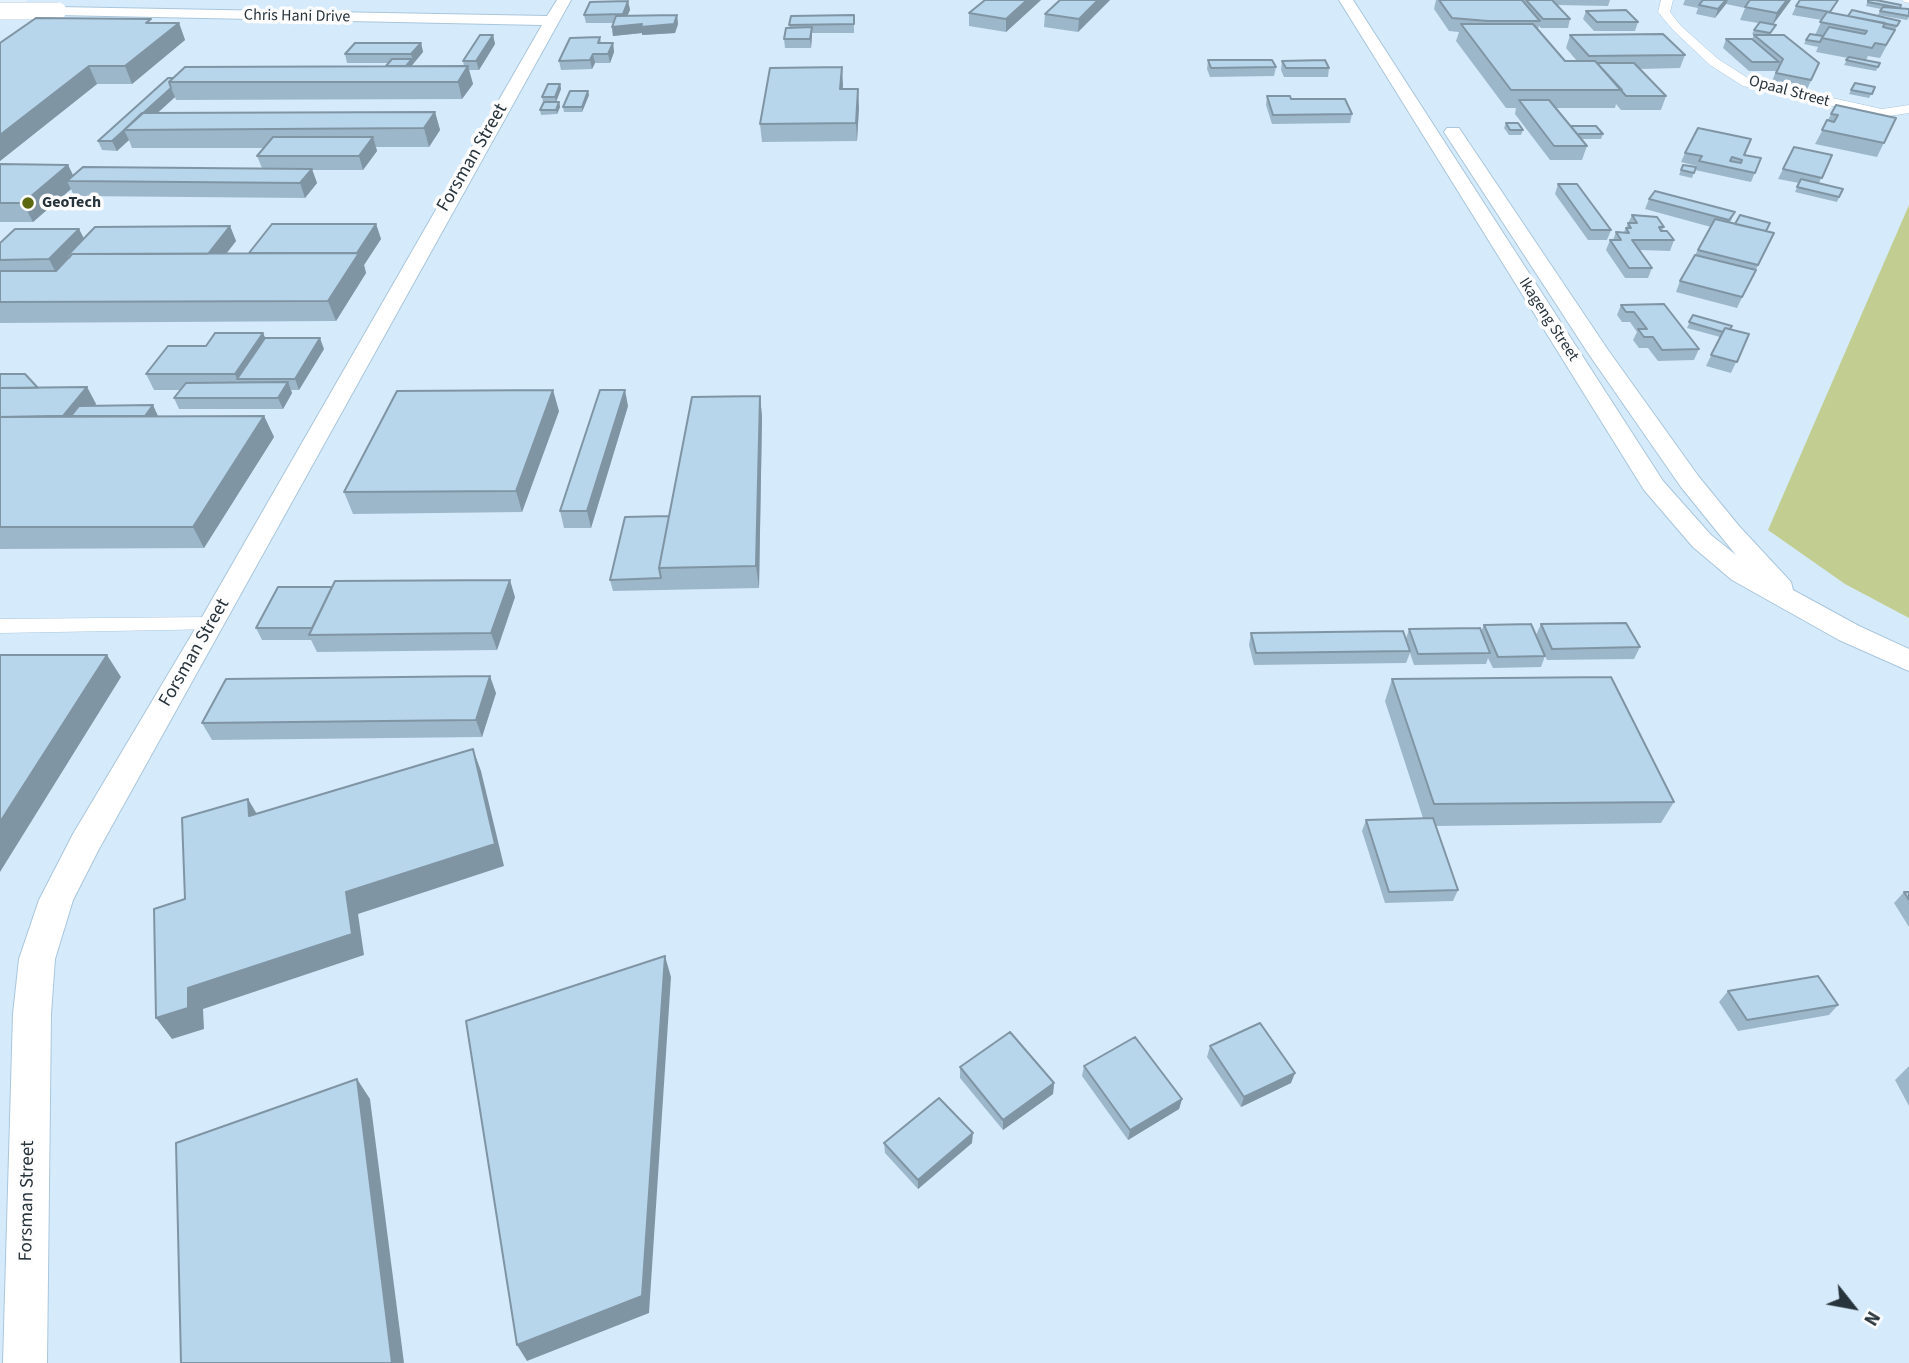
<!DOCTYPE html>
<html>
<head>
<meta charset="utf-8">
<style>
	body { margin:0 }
	#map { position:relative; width:1909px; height:1363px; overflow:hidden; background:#e6f2fb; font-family:"Source Sans 3",sans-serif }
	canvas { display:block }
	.north { position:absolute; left:1818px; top:1272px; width:70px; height:70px; -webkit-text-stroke:5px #fdfdfd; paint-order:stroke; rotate:121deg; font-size:19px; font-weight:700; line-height:28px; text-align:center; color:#28343c }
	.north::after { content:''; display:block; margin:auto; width:24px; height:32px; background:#28343c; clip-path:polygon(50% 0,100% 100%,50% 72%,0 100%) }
</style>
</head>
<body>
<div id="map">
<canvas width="1909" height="1363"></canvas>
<div class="north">N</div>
</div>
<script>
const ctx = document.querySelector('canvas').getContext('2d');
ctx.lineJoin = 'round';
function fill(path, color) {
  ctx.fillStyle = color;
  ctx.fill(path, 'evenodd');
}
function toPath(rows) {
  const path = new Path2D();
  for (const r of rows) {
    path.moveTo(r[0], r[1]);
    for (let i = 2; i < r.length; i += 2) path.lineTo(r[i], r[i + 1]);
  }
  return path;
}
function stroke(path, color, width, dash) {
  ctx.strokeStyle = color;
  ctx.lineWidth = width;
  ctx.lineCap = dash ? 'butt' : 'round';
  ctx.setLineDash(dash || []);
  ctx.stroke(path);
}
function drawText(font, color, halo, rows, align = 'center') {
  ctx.font = font + ' "Source Sans 3",sans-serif';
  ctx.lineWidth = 7;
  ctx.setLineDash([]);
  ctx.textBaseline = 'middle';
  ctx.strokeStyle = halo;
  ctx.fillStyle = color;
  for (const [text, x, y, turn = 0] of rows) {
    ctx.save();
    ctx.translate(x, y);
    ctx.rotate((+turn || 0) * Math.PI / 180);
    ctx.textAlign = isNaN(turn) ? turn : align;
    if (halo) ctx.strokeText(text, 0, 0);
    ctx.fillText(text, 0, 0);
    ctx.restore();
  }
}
const built = toPath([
	[28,0,1909,0,1909,1363,0,1363,0,19]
]);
const green = toPath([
	[1909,205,1909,618,1845,584,1768,530]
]);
const minor = toPath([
	[1661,0,1673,0,1670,12,1681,26,1718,59,1751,80,1882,109,1909,105,1909,113,1882,117,1743,86,1710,65,1673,30,1658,12,1661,0],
	[1902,0,1909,0,1909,3,1904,2,1902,0],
	[212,617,220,619,223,624,220,629,0,633,0,619,212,617]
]);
const tertiary = toPath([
	[557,0,571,0,99,849,73,900,55,959,51,1014,47,1363,3,1363,13,1014,19,959,39,900,73,834,198,624,542,25,58,15,51,11,58,7,547,16,557,0],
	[1339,0,1353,0,1663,481,1711,535,1736,555,1681,487,1588,353,1444,132,1447,128,1459,128,1608,350,1699,477,1739,526,1791,582,1793,590,1859,626,1909,649,1909,671,1839,640,1732,580,1693,547,1644,490,1339,0]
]);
const tertiaryBridge = toPath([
	[0,11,58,11]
]);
const wall = toPath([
	[1041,0,1006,32,969,26,969,13],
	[1060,0,1110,0,1078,32,1044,27,1045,14],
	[1436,0,1522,0,1523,1,1523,0,1610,0,1608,6,1556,5,1570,19,1568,28,1541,28,1539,26,1538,29,1565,61,1577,61,1566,48,1570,35,1685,55,1680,68,1640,69,1666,96,1661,110,1621,110,1616,104,1615,108,1556,108,1571,126,1603,134,1601,139,1581,139,1587,146,1582,160,1550,160,1515,114,1516,108,1506,108,1456,41,1459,32,1449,31,1434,9],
	[1685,0,1791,0,1773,24,1774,29,1770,35,1813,77,1805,93,1770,86,1776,71,1749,71,1723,48,1726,39,1752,39,1754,35,1756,35,1752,34,1758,23,1740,20,1745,8,1726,4,1715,18,1696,14,1698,8,1683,5],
	[1868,0,1900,8,1909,9,1909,17,1907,20,1878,15,1881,9,1866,6],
	[628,1,630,10,627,16,677,15,678,24,675,33,642,35,642,33,613,36,612,27,613,23,586,23,584,15],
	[1796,6,1848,16,1875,15,1900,21,1880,58,1868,56,1866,60,1880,63,1876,71,1844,65,1848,58,1816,52,1818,47,1804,44,1806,40,1815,35,1822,20,1792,15],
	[1586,11,1638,22,1635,31,1594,31,1583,19],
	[854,15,854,33,812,33,811,48,785,48,784,39,790,28,789,25],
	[153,23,179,23,185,40,132,84,97,84,0,161,0,43],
	[493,35,495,44,479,70,469,70,473,84,462,99,176,100,175,97,157,113,435,112,440,130,429,147,376,147,377,151,363,170,312,170,317,183,305,198,74,196,71,189,33,222,0,222,0,164,68,165,73,176,262,168,257,156,264,148,132,148,129,140,117,151,102,150,98,141,168,78,387,66,389,63,347,63,345,54,421,43,423,52,411,66,464,66,463,61],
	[600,37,601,43,613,43,614,52,610,63,595,63,592,69,561,70,559,61],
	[1208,60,1276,67,1274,76,1210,77,1207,69],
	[1282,61,1329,68,1328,77,1284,77,1281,70],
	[1855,83,1875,87,1869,98,1849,94],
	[560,84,561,89,556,102,543,102,542,97],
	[843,85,842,89,859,107,857,141,762,142,760,124],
	[589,95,582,112,564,112,563,107],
	[1267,96,1291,99,1352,114,1350,123,1272,124,1266,105],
	[559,102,560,107,557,114,541,115,540,110],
	[1836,105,1896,118,1877,157,1815,144],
	[1506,123,1523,130,1521,135,1509,135,1504,128],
	[1685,153,1744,155,1761,158,1751,182,1695,170,1697,166,1681,162],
	[1832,155,1819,183,1843,189,1837,202,1795,192,1799,183,1778,179,1783,169],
	[1683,165,1696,167,1692,178,1679,175],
	[1558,184,1611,230,1607,240,1588,240,1555,194],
	[1649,199,1735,212,1730,223,1774,233,1737,308,1676,292,1680,281,1711,227,1645,209],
	[1632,215,1664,227,1662,231,1674,240,1670,251,1640,250,1652,268,1648,278,1625,278,1606,250,1610,240,1613,240,1616,232,1624,232],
	[376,224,381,239,364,265,366,273,336,321,0,323,0,243,84,238,230,226,236,241,226,254,249,253],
	[1621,305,1699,349,1694,360,1658,361,1648,348,1639,348,1633,340,1637,332,1630,322,1622,322,1617,315],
	[1693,315,1730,329,1749,334,1731,373,1706,366,1720,337,1687,328],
	[263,333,265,338,324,349,299,390,291,390,292,393,283,409,179,409,174,398,180,390,154,390,146,374,206,346],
	[0,374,38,388,87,387,96,404,94,406,158,416,264,416,274,437,204,548,0,549],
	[760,396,762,417,759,588,613,591,610,580,669,516],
	[628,406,591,528,564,528,560,511],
	[559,411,522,512,353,514,344,492],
	[515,597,497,650,317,652,311,640,262,640,256,628],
	[1541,624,1640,647,1634,659,1547,660,1545,656,1541,667,1493,668,1488,658,1486,664,1414,665,1410,653,1406,663,1254,665,1249,645,1251,633,1406,639,1409,629,1481,631,1484,625,1536,635],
	[1392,679,1674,802,1661,823,1435,826,1458,890,1453,901,1385,903,1362,831,1366,820,1423,818,1385,701],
	[496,693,482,737,212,740,202,723],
	[1904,892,1909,892,1909,927,1894,903],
	[1728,991,1838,1005,1829,1015,1738,1031,1719,1002],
	[1210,1046,1291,1083,1241,1107,1207,1057],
	[1084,1066,1182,1099,1179,1109,1128,1140,1082,1076],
	[1909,1066,1909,1106,1895,1080],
	[960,1067,1054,1083,1053,1094,1003,1130,960,1078],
	[884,1143,972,1143,918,1189,885,1153]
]);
const shadedWall = toPath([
	[1027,0,1041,0,1006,32,1006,19],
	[1098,0,1110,0,1078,32,1079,19],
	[1726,0,1728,0,1726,4,1715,18,1718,9],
	[1787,0,1791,0,1772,26,1777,13],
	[628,1,630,10,624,23,623,14],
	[677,15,678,24,675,33,642,35,642,33,613,36,612,27,642,24],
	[179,23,185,40,132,84,125,66],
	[812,27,812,36,811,48,810,39],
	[493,35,495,44,479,70,476,61],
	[421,43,423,52,414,63,411,54],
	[613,43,614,52,610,63,608,54],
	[593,54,595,63,592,69,590,60],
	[412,59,414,63,408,70,406,66],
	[89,66,97,84,0,161,0,135],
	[468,66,473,84,462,99,458,82],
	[842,67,843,85,841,107,840,89],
	[560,84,561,89,556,102,555,97],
	[171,88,175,97,139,130,125,130],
	[858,89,859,107,857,141,856,123],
	[588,91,589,95,582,112,582,107],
	[559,102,560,107,557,114,556,110],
	[435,112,440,130,429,147,424,128],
	[124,130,129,140,117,151,112,141],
	[373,137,377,151,363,170,359,156],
	[68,165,76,181,67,181,71,189,33,222,23,203],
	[312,169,317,183,305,198,300,183],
	[376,224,381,239,364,265,366,273,336,321,328,301,355,256],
	[230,226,236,241,212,272,205,257],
	[79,229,87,244,65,258,68,263,57,275,49,259],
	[263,333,270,349,237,379,235,374],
	[320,338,324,349,299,390,295,379],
	[288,382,292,393,283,409,278,398],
	[87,387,96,404,82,421,63,416],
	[553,390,559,411,522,512,516,491],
	[625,390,628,406,591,528,587,511],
	[760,396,762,417,759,588,756,566],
	[153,405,158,416,142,421],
	[264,416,274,437,204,548,193,527],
	[510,580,515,597,497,650,491,633],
	[107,655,121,677,0,872,0,822],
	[490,676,496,693,482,737,476,720],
	[473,749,481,771,504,866,358,914,364,955,203,1009,204,1029,172,1039,156,1018,188,988,346,892],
	[248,799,261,821,249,816],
	[665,956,671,977,649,1313,527,1361,517,1345],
	[1295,1073,1291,1083,1241,1107,1244,1097],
	[357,1079,370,1099,404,1363,392,1363],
	[1054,1083,1053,1094,1003,1130,1003,1120],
	[1182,1099,1179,1109,1128,1140,1130,1130],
	[973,1133,972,1143,918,1189,918,1180]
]);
const building = toPath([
	[985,0,1027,0,1006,19,969,13,985,0],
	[1060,0,1098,0,1079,19,1045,14,1060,0],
	[1439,0,1522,0,1540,21,1488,21,1452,18,1439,0],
	[1526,0,1552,0,1570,19,1543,19,1526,0],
	[1703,0,1726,0,1718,9,1699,5,1703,0],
	[1750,0,1787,0,1777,13,1745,7,1750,0],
	[1800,0,1838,0,1830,12,1796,6,1800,0],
	[1868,0,1876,0,1901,5,1900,8,1868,2,1868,0],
	[628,1,623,14,584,15,590,2,628,1],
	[1883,7,1909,9,1909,16,1880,11,1883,7],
	[1626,10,1638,22,1597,22,1586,11,1626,10],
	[1852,10,1900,21,1897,26,1848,16,1852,10],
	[1827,12,1885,23,1883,27,1895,30,1886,45,1875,43,1872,48,1822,38,1829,27,1865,34,1867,31,1820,22,1827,12],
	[677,15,674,24,641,27,642,24,612,27,616,16,677,15],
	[854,15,854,24,789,25,791,16,854,15],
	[36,18,151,19,146,23,179,23,125,66,89,66,0,135,0,43,36,18],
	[1760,22,1776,25,1770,33,1754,30,1760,22],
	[1461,24,1533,24,1565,61,1595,61,1622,90,1511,90,1461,24],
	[812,27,810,39,784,39,786,28,812,27],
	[1663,34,1685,55,1589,56,1570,35,1663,34],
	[1810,34,1823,36,1820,42,1806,40,1810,34],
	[480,35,493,35,476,61,463,61,480,35],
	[1754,35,1784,35,1819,63,1811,80,1776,73,1783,59,1754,35],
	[600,37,598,43,613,43,608,54,593,54,590,60,559,61,570,38,600,37],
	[1726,39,1752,39,1779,62,1752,62,1726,39],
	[355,43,421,43,411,54,345,54,355,43],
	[1849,57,1880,63,1878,67,1846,60,1849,57],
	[392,59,412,59,406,66,386,66,392,59],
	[1208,60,1272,60,1276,67,1211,68,1208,60],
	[1325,60,1329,68,1286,68,1282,61,1325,60],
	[1597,63,1634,63,1666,96,1626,96,1597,63],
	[468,66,458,82,169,82,185,67,468,66],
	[842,67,840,89,858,89,856,123,760,124,770,68,842,67],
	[168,78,173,78,169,82,171,88,112,141,98,141,168,78],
	[1855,83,1875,87,1872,94,1851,90,1855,83],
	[548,84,560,84,555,97,542,97,548,84],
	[570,91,588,91,582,107,563,107,570,91],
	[1267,96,1290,96,1291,99,1345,99,1352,114,1273,115,1267,96],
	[1519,100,1549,100,1587,146,1554,146,1519,100],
	[544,102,559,102,556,110,540,110,544,102],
	[1836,105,1896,118,1884,143,1822,130,1827,120,1834,122,1838,115,1831,114,1836,105],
	[435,112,424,128,124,130,142,113,435,112],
	[1506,123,1518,123,1523,130,1510,130,1506,123],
	[1571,126,1596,126,1603,134,1577,134,1571,126],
	[1698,128,1751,139,1744,155,1761,158,1755,173,1699,161,1702,156,1685,153,1698,128],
	[1732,157,1742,160,1741,163,1730,161,1732,157],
	[273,137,373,137,359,156,257,156,273,137],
	[1794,147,1832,155,1822,178,1783,169,1794,147],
	[0,164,68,165,23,203,0,203,0,164],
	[1683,165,1696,167,1694,173,1681,170,1683,165],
	[83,167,312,169,300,183,67,181,83,167],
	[1801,179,1843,189,1839,197,1797,187,1801,179],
	[1558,184,1577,184,1611,230,1591,230,1558,184],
	[1655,191,1735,212,1729,220,1649,199,1655,191],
	[1632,215,1657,217,1664,227,1659,227,1661,231,1667,231,1674,240,1632,240,1652,268,1629,268,1610,240,1621,240,1616,232,1629,233,1626,228,1631,228,1628,223,1637,223,1632,215],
	[1740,215,1770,223,1766,231,1735,224,1740,215],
	[1715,219,1774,233,1758,265,1698,250,1715,219],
	[272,224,376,224,357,253,249,253,272,224],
	[230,226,208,254,72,254,69,258,65,258,95,227,230,226],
	[15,229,79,229,49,259,0,260,0,243,15,229],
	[359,253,328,301,0,302,0,271,56,271,72,254,359,253],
	[1695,255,1756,270,1742,297,1680,281,1695,255],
	[1664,304,1699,349,1662,350,1653,337,1644,337,1638,329,1647,329,1634,312,1626,312,1621,305,1664,304],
	[1693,315,1732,326,1730,329,1725,328,1723,332,1689,322,1693,315],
	[1725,328,1749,334,1737,362,1711,355,1725,328],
	[215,333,263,333,235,374,146,374,168,346,206,346,215,333],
	[265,338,320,338,295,379,237,379,265,338],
	[0,374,25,374,38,388,0,388,0,374],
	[288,382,278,398,174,398,186,383,288,382],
	[87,387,63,416,0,417,0,388,87,387],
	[553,390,516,491,344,492,397,391,553,390],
	[600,390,625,390,587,511,560,511,600,390],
	[760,396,756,566,659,568,692,397,760,396],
	[153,405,145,416,71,416,79,406,153,405],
	[264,416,193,527,0,527,0,417,264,416],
	[669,516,659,568,661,578,610,580,625,517,669,516],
	[510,580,491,633,309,635,335,581,510,580],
	[278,587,332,587,312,628,256,628,278,587],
	[1626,623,1640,647,1552,649,1541,624,1626,623],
	[1531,624,1545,656,1498,657,1484,625,1531,624],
	[1480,628,1490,653,1418,654,1409,629,1480,628],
	[1403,631,1410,651,1256,653,1251,633,1403,631],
	[0,655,107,655,0,822,0,655],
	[490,676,476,720,202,723,226,679,490,676],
	[1611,677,1674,802,1434,804,1392,679,1611,677],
	[473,749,495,844,346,892,352,934,188,988,188,1008,156,1018,154,909,185,899,182,818,248,799,249,816,473,749],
	[1433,818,1458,890,1389,892,1366,820,1433,818],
	[1904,892,1909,892,1909,900,1904,892],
	[665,956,642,1296,517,1345,466,1021,665,956],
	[1818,976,1838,1005,1747,1020,1728,991,1818,976],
	[1260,1023,1295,1073,1244,1097,1210,1046,1260,1023],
	[1010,1032,1054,1083,1003,1120,960,1067,1010,1032],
	[1135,1037,1182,1099,1130,1130,1084,1066,1135,1037],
	[357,1079,392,1363,181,1363,176,1143,357,1079],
	[939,1098,973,1133,918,1180,884,1143,939,1098]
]);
const markers = [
	[28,203,7,"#5d6910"]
];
const farStreetnames = [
	["Chris Hani Drive",297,17,1],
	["Opaal Street",1789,92,15],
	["Ikageng Street",1548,320,57]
];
const farPoinames = [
	["GeoTech",42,203]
];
const streetNames = [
	["Forsman Street",473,158,-60],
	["Forsman Street",195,653,-60],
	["Forsman Street",28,1201,-89]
];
fill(built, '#d5ebfc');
fill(green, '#c2ce91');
stroke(minor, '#a9c6dc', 1);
stroke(tertiary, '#a9c6dc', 2);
fill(minor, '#fff');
fill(tertiary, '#fff');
stroke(tertiaryBridge, '#a9c6dc', 18, []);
stroke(tertiaryBridge, '#fff', 17);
fill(wall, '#9db7ca');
fill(shadedWall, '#8095a4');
fill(building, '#b7d5eb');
stroke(building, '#8095a4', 2);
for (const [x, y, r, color] of markers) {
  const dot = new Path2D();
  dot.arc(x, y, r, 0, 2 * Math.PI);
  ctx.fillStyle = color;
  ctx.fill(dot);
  stroke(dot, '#fdfdfd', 2.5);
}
drawText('16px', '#28343c', '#fdfdfd', farStreetnames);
drawText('bold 16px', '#28343c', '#fdfdfd', farPoinames, 'left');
drawText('19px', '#28343c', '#fdfdfd', streetNames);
</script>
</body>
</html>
